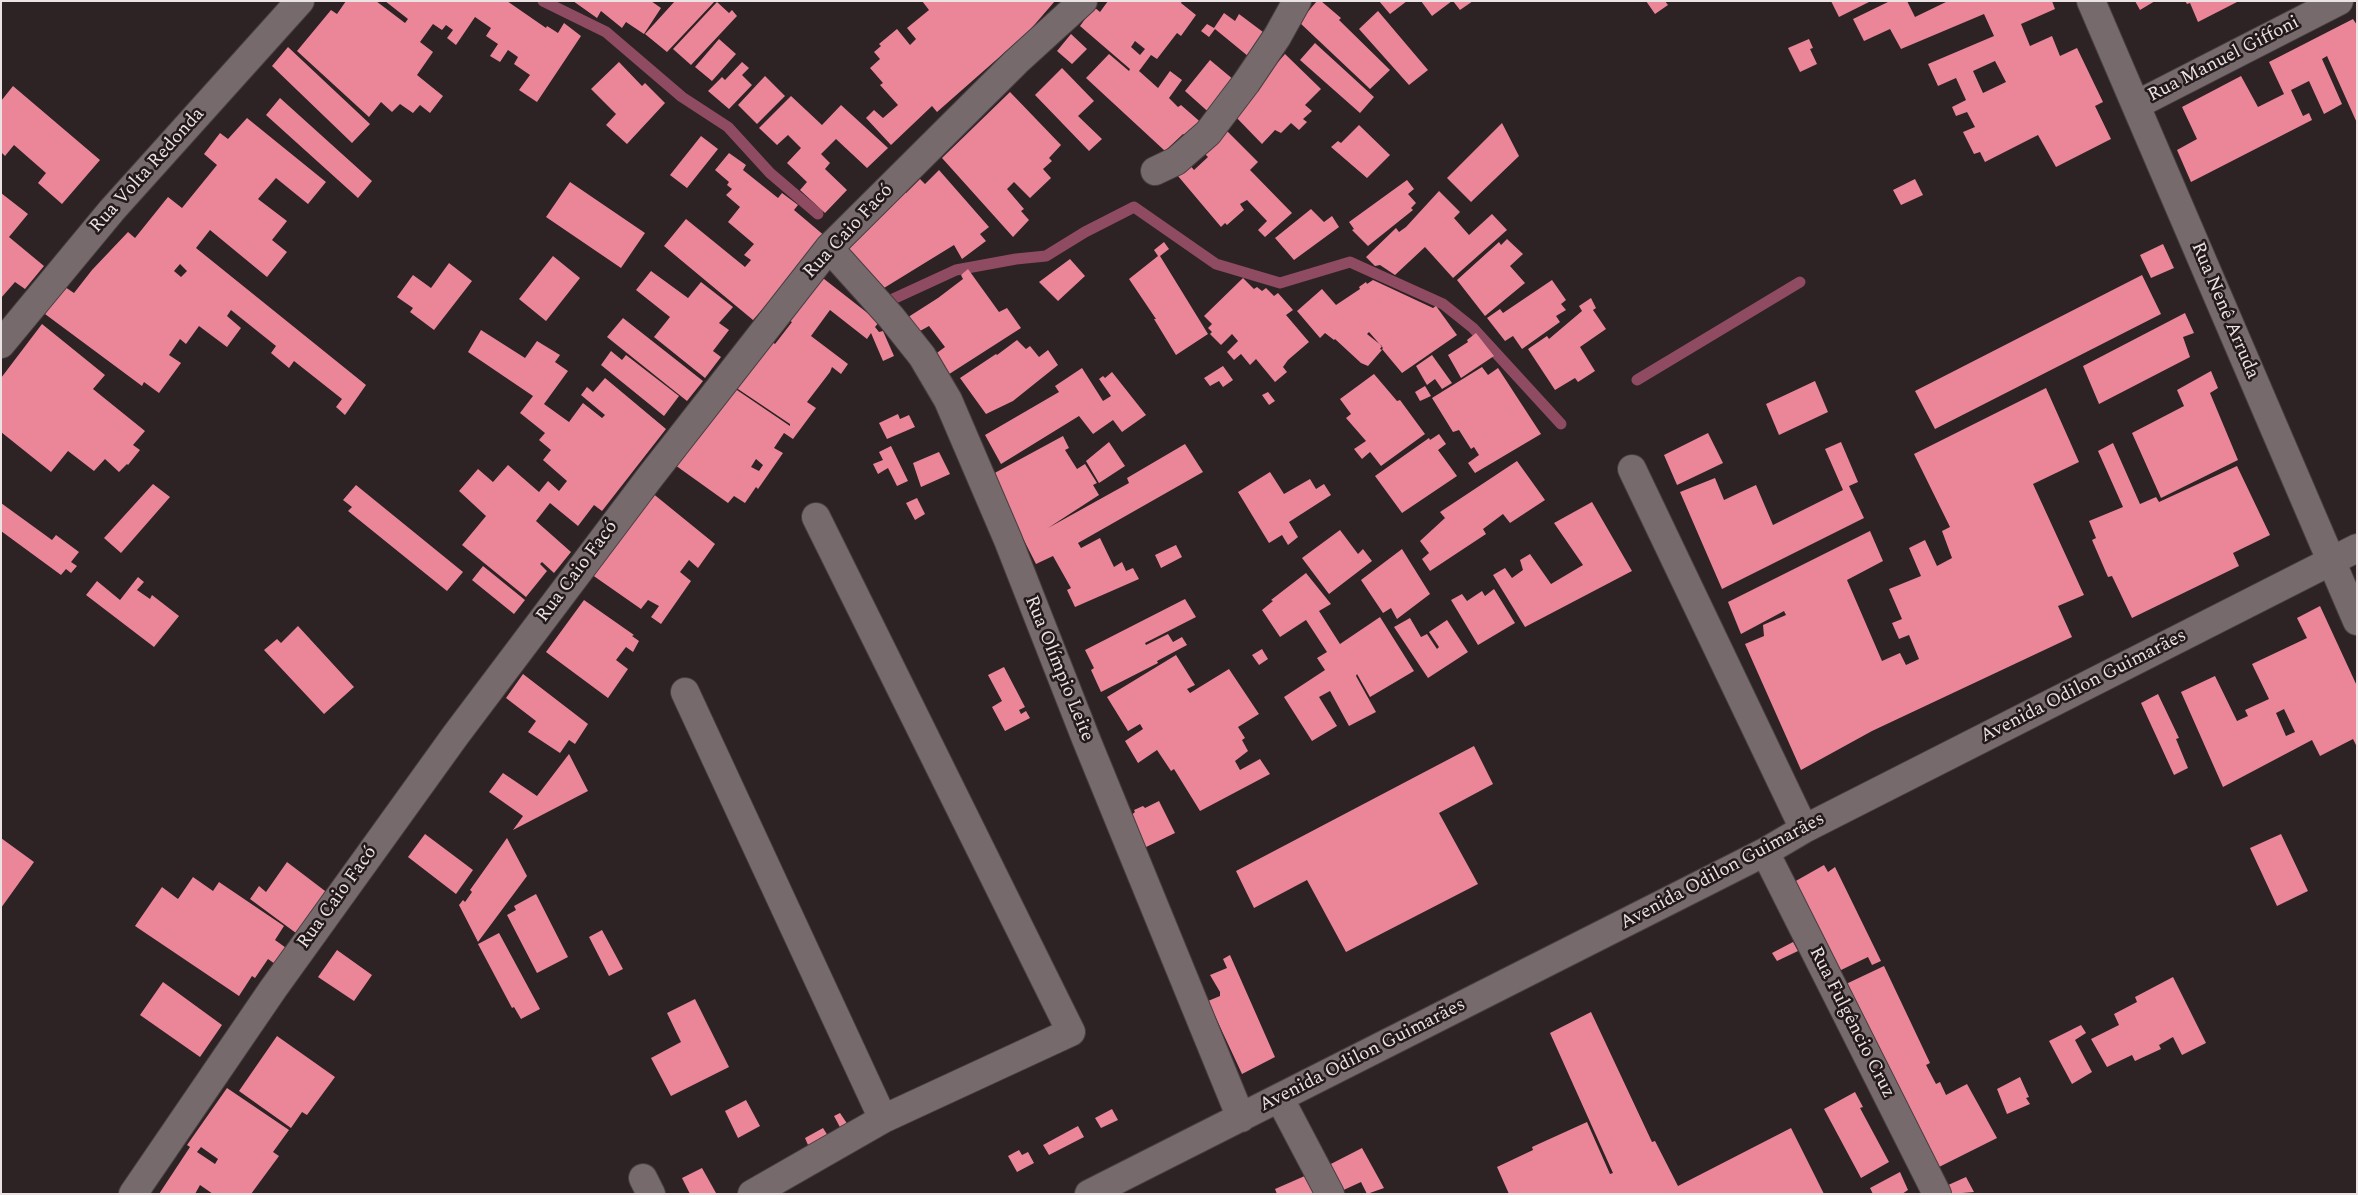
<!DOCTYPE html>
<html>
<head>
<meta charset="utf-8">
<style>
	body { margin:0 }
	#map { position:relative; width:2358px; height:1195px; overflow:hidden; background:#2d2224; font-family:Spectral,serif }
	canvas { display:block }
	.frame { position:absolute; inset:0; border:2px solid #eae2e3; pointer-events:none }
</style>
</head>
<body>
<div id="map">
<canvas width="2358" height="1195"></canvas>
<div class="frame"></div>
</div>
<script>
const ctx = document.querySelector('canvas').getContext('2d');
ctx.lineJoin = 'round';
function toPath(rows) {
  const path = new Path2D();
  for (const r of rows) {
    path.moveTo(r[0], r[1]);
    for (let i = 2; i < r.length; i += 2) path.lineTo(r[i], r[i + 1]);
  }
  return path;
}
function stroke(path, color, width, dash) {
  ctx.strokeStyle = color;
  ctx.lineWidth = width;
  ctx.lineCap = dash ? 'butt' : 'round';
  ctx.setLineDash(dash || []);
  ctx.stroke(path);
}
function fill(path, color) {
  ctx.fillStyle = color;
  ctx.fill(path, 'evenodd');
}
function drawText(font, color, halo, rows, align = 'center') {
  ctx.font = font + ' Spectral,serif';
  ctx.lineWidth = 5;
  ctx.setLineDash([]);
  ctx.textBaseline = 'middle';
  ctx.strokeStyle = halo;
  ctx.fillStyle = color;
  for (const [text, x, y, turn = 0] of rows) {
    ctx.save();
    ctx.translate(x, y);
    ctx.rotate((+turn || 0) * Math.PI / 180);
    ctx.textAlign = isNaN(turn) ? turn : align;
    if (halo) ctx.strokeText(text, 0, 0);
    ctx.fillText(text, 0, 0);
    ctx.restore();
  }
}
const stream = toPath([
	[543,1,606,32,682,97,728,127,770,173,818,214],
	[893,299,956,270,1016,259,1046,256,1085,232,1134,207,1216,264,1280,283,1350,262,1443,304,1473,328,1561,424],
	[1637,380,1800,282]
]);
const building = toPath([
	[346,1,376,1,405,23,408,19,385,1,507,1,546,28,547,26,558,33,564,23,581,36,537,102,519,90,530,75,514,64,518,57,508,50,500,62,490,56,498,44,486,36,491,28,475,17,456,45,447,38,453,30,446,25,442,30,433,24,420,42,433,52,417,75,443,96,430,113,420,105,413,113,400,104,392,112,381,102,369,117,297,51,331,10,337,14],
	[573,1,651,1,661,8,644,34,626,22,622,28,601,11,597,18],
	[675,1,715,1,667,52,645,34],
	[922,1,1055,1,1029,31,937,112,932,106,891,145,866,118,874,110,883,118,898,105,880,85,883,83,870,68,880,59,874,52,881,46,879,44,897,29,910,45,916,39,907,28,929,10],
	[1108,1,1182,1,1181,3,1196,15,1181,36,1177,33,1157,59,1151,55,1139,71,1158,88,1170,71,1182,80,1169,98,1178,107,1181,105,1205,126,1193,141,1183,134,1165,151,1086,78,1109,54,1129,71,1130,69,1080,26,1094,7,1100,12],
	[1135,41,1145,49,1140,55,1131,47],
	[1317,1,1321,1,1341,18,1339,20,1390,70,1370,89,1299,22],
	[1379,1,1407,1,1390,14],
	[1421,1,1452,1,1432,16],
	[1453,1,1473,1,1460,10],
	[1646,1,1665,1,1668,5,1655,14],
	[1831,1,1871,1,1839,17],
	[1890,1,1907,1,1915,17,1948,1,2052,1,2055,9,2021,24,2030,46,2052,36,2060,56,2077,48,2103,102,2095,106,2111,139,2056,167,2038,135,1985,162,1980,152,1974,154,1963,132,1975,127,1967,112,1956,116,1952,107,1966,100,1956,78,1938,86,1928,64,1994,36,1984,14,1901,49,1890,29,1864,41,1853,19],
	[1995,61,2006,82,1983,93,1973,71],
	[2135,1,2155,1,2140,10],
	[2185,1,2239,1,2198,22,2190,3,2187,4],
	[717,2,729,13,732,10,737,16,691,65,673,49],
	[1378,11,1428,70,1409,85,1359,29],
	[1224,13,1235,21,1239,14,1271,38,1254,61,1215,29,1209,37,1201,31,1207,24,1214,28],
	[2353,19,2357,25,2357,123,2327,56,2322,59,2342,104,2324,114,2309,81,2291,90,2303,116,2309,113,2312,120,2191,182,2177,150,2197,139,2182,107,2241,76,2258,107,2284,94,2269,62],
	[1071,34,1087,49,1072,64,1057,51],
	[719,39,736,54,712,81,695,67],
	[1809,39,1813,48,1810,49,1817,64,1800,72,1788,48],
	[1315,43,1374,97,1360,113,1300,60],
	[288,47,370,124,352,143,272,66],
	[1285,54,1321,89,1305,105,1312,111,1303,119,1307,122,1299,130,1291,123,1281,133,1275,130,1262,144,1233,114],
	[1210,60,1240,85,1214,117,1185,91],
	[619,62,642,86,645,83,665,103,627,144,606,125,616,114,591,89],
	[742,62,749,68,742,75,752,85,729,109,708,91,722,77,725,80],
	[1062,68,1094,101,1078,116,1102,139,1089,151,1035,95],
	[765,76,785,96,757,124,738,105],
	[13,86,100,160,62,204,38,183,46,173,14,145,5,156,1,152,1,101],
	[1010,92,1061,145,1049,158,1052,161,1043,169,1051,178,1030,198,1014,182,1007,189,1024,209,1021,211,1029,220,1013,237,942,158],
	[791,96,822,125,841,105,888,148,867,168,836,139,821,154,830,163,825,169,847,190,825,213,800,190,807,182,787,163,801,148,788,135,777,145,759,128],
	[280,98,372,181,358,198,266,115],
	[247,118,326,182,308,204,276,178,258,199,287,221,272,240,287,252,267,277,210,230,196,248,366,385,345,415,336,407,342,399,294,361,289,368,271,353,276,346,231,310,227,316,241,328,227,347,199,326,186,344,180,339,169,355,181,363,159,393,144,382,142,386,45,314,65,287,74,293,92,270,128,232,135,238,168,197,182,208,217,165,204,154,220,133,228,139],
	[180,264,187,271,181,277,174,271],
	[1502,123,1519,156,1471,202,1447,178],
	[1359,125,1390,155,1367,178,1331,147,1338,141,1341,143],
	[1222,126,1258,162,1250,170,1292,213,1265,237,1258,230,1267,221,1247,200,1240,204,1244,210,1227,225,1225,223,1221,227,1178,176,1189,164,1194,170,1208,157,1201,150],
	[701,136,718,149,687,188,670,175],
	[729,153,746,165,743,170,778,198,782,193,798,205,794,210,826,237,753,320,664,246,686,219,745,267,751,260,744,255,754,244,728,222,740,207,726,195,732,189,727,185,729,182,715,170],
	[939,170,989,227,980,234,986,241,962,259,954,245,884,288,873,290,845,247,893,205,889,202,903,188,906,193,920,179,925,184],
	[1915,179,1923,195,1901,205,1893,190],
	[1407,180,1414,189,1408,194,1416,203,1411,208,1413,210,1368,246,1352,230,1354,229,1349,222],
	[570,182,645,233,621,268,546,217],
	[1439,191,1460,212,1454,218,1469,235,1492,214,1507,230,1453,278,1425,247,1395,275,1380,265,1375,266,1366,257,1396,228,1399,232,1406,227],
	[1,193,28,214,9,237,44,266,25,289,15,282,1,298],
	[1311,209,1324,222,1332,216,1339,227,1294,260,1275,238],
	[1507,239,1523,254,1510,266,1525,283,1485,316,1457,280,1499,242,1501,245],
	[1164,242,1169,249,1160,256,1208,334,1176,355,1154,319,1156,319,1129,279,1158,256,1154,250],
	[2163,244,2174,268,2151,278,2140,255],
	[553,256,580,278,546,321,519,299],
	[1070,259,1085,276,1058,301,1039,282],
	[449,263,472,281,434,330,410,312,413,308,397,297,413,275,431,288],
	[968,269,999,312,1007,308,1021,328,943,378,930,358,945,347,929,326,911,336,902,321,938,298,963,279,961,275],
	[651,271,688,298,701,282,733,307,719,323,729,330,713,351,721,357,705,378,654,337,670,317,636,290],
	[819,275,879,322,875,327,879,332,883,331,894,356,883,361,871,333,867,339,830,310,811,336,848,364,841,374,832,367,830,372,807,402,816,408,793,439,784,433,774,448,783,453,758,489,756,487,745,503,734,496,728,503,675,465,731,386,790,426,790,424,732,385,767,338,775,344,792,322,787,319],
	[756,459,763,465,759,471,751,467],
	[2142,275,2161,314,1935,429,1915,391],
	[1243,278,1254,289,1257,287,1262,291,1266,288,1274,296,1278,293,1293,310,1286,315,1309,342,1288,360,1283,367,1287,372,1275,382,1256,359,1250,365,1241,354,1234,360,1227,352,1238,341,1232,334,1221,345,1210,334,1212,332,1208,328,1212,324,1204,316],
	[1373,280,1433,308,1436,306,1457,335,1402,373,1382,349,1383,348,1369,332,1367,334,1382,346,1380,349,1382,350,1368,366,1361,363,1335,339,1334,340,1325,333,1320,338,1297,311,1322,289,1336,305,1360,289,1359,287,1366,282,1367,284],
	[1552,280,1566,300,1561,304,1566,310,1556,316,1560,322,1522,349,1513,336,1505,341,1487,318,1500,309,1503,313],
	[1591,298,1596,308,1593,310,1606,329,1580,347,1595,371,1578,382,1575,378,1555,390,1528,349,1547,336,1549,339,1582,311,1579,306],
	[2185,313,2194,333,2183,337,2190,357,2099,404,2083,366],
	[623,318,703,381,687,401,607,337],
	[42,324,105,375,93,389,145,431,133,445,140,450,128,465,127,464,119,472,105,459,94,471,68,451,51,472,1,432,1,378],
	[481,330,525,358,537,341,560,355,555,362,568,371,544,404,569,422,583,403,602,418,605,415,581,395,587,387,593,392,605,378,666,429,602,511,594,505,578,526,550,503,536,521,571,552,554,573,542,562,540,564,547,571,526,597,462,545,486,516,459,491,478,469,493,482,508,465,539,492,548,481,559,491,567,481,543,460,551,450,539,440,545,433,520,413,533,396,468,352],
	[1476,333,1494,356,1461,378,1448,355,1468,342,1467,340],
	[1017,340,1026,349,1030,346,1039,357,1048,350,1058,365,1013,401,986,414,960,378,996,354,997,355],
	[611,351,622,360,626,355,679,396,664,416,601,365],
	[1432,355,1452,383,1442,389,1435,379,1427,385,1416,366],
	[1223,366,1233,380,1223,387,1219,381,1210,386,1204,378],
	[1482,367,1488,375,1498,368,1541,434,1475,473,1468,463,1479,455,1474,447,1471,449,1459,430,1453,432,1432,398],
	[1082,368,1103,401,1111,396,1099,379,1103,376,1105,378,1112,372,1146,415,1122,432,1113,420,1093,434,1079,416,1001,464,985,435,1059,392,1055,386],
	[2211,371,2218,388,2210,393,2238,460,2161,498,2132,433,2184,406,2177,390],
	[1374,374,1397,401,1400,400,1425,434,1381,466,1370,452,1362,459,1354,449,1366,441,1346,418,1351,414,1340,399],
	[1815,381,1828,412,1779,435,1766,404],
	[1425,386,1431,396,1420,401,1415,392],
	[2046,388,2079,462,2033,484,2084,595,2058,606,2072,637,1872,731,1801,770,1745,644,1764,636,1763,625,1786,615,1784,611,1741,634,1728,602,1870,531,1883,561,1847,580,1882,661,1900,653,1906,665,1919,659,1909,635,1899,639,1892,623,1902,619,1889,589,1921,576,1909,548,1925,540,1937,566,1952,558,1942,531,1950,527,1914,454],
	[1268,392,1275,401,1269,405,1262,395],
	[898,414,900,419,909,415,915,427,887,439,879,423],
	[1708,433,1723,463,1677,485,1664,455],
	[1439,434,1446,444,1438,450,1457,476,1402,513,1375,476,1429,438,1430,440],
	[1063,436,1069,448,1065,450,1077,469,1085,464,1097,483,1093,485,1099,495,1048,528,1129,483,1127,478,1185,444,1203,472,1078,543,1081,548,1100,538,1114,567,1122,562,1126,571,1133,568,1139,579,1075,607,1067,590,1071,588,1053,556,1036,564,991,475],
	[1109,442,1125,466,1099,483,1086,461],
	[1841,442,1858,482,1849,486,1864,518,1722,589,1680,492,1715,478,1724,500,1756,485,1773,525,1843,490,1825,449],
	[2113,443,2140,504,2156,497,2159,502,2237,466,2270,535,2233,553,2239,566,2132,618,2112,576,2108,577,2092,540,2096,538,2089,521,2123,507,2098,451],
	[891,446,908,481,897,486,888,468,878,474,873,464,883,460,879,452],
	[939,452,950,474,921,487,913,463],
	[1517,461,1545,500,1510,523,1503,514,1483,529,1486,534,1430,571,1422,559,1429,553,1420,541,1445,518,1440,512],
	[1270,472,1284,494,1310,479,1316,489,1324,484,1331,495,1289,522,1298,537,1288,545,1282,535,1269,543,1238,492],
	[153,484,170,497,121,553,104,538],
	[356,485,463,572,447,591,348,511,352,507,343,500],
	[651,492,715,544,698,568,689,560,680,572,691,581,661,624,651,617,659,606,648,600,641,609,588,572],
	[917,498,925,514,915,520,906,503],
	[1592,502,1632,571,1525,627,1493,575,1505,568,1512,578,1523,570,1520,560,1530,554,1551,584,1583,565,1554,523],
	[1,503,52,540,56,535,79,552,71,562,77,566,71,573,66,569,61,575,1,531],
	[1340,530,1358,554,1363,549,1372,561,1329,594,1302,558],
	[1176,545,1182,557,1161,568,1155,555],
	[1402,549,1430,594,1397,619,1391,608,1383,613,1361,580],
	[483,566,525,600,514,614,472,580],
	[1306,573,1331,604,1319,611,1340,644,1380,617,1414,671,1370,697,1357,674,1356,676,1376,712,1349,726,1330,691,1319,697,1337,726,1312,741,1284,697,1325,670,1317,658,1327,652,1306,620,1280,637,1262,610,1273,601,1271,600],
	[138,577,144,582,137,590,150,599,152,595,179,616,154,647,86,595,97,581,120,600],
	[1494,589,1515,623,1478,645,1451,600,1462,594,1467,601,1482,591,1485,596],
	[1185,599,1196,617,1145,643,1146,645,1168,634,1173,642,1182,637,1187,645,1157,661,1158,663,1101,692,1091,670,1094,668,1085,650],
	[584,600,634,635,632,636,639,641,633,652,626,647,616,660,628,669,608,698,546,652],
	[2320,606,2357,686,2357,747,2353,739,2320,756,2312,740,2223,787,2181,692,2215,676,2237,721,2248,716,2245,710,2269,699,2252,664,2307,638,2297,618],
	[2284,709,2295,732,2286,736,2276,713],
	[1410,618,1421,637,1427,634,1437,649,1439,647,1429,632,1447,620,1468,652,1428,678,1394,627],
	[298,626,354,687,324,714,264,650,277,639,281,643],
	[1262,649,1268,659,1259,665,1252,655],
	[1176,655,1195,685,1187,689,1190,693,1229,669,1259,714,1238,727,1245,738,1242,740,1248,751,1235,761,1240,770,1260,759,1270,774,1200,811,1174,769,1171,771,1157,750,1138,763,1125,741,1143,729,1140,724,1128,731,1107,697],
	[1004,667,1025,707,1019,710,1021,714,1026,711,1030,718,1005,731,992,707,1002,701,988,675],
	[523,674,588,724,575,744,569,740,560,753,528,732,536,721,506,698],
	[2158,694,2179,738,2176,739,2188,768,2174,775,2141,703],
	[1474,746,1493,784,1439,813,1478,884,1346,952,1307,880,1254,908,1236,871],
	[569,754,588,791,513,830,523,816,489,792,503,773,537,796],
	[1159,801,1175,833,1142,849,1127,819,1135,812,1134,810,1143,806,1145,808],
	[425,834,473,870,456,894,408,857],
	[2281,834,2308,891,2277,906,2250,848],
	[1,838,34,862,1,908],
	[507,838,527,876,478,942,459,905,463,900,465,902,472,892,470,890],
	[287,862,329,894,300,936,250,899,259,886,266,892],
	[1824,865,1828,872,1835,867,1881,961,1872,965,1868,957,1839,971,1794,882],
	[193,877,213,891,219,882,284,926,275,940,289,950,278,966,268,959,255,978,252,976,239,996,135,926,162,887,178,899],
	[536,894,568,957,537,973,507,915,516,910,514,906],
	[602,930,623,969,609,976,589,937],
	[499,933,540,1009,521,1019,514,1007,512,1008,478,944],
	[1793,942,1798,951,1777,961,1772,953],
	[337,950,372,975,354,1001,318,977],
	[1230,955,1275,1057,1242,1074,1208,1001,1220,996,1220,992,1210,975,1227,968,1223,959],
	[1884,966,1930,1063,1926,1065,1936,1084,1940,1082,1946,1095,1967,1084,1997,1138,1937,1168,1846,984],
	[2173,977,2206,1043,2182,1055,2173,1037,2159,1045,2161,1049,2135,1061,2132,1055,2107,1067,2091,1039,2119,1025,2114,1014,2137,1002,2135,997],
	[163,982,222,1025,200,1057,140,1015],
	[695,999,729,1067,671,1096,651,1058,681,1042,667,1013],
	[1591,1012,1652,1142,1655,1141,1678,1186,1791,1128,1824,1194,1509,1194,1497,1167,1533,1150,1532,1147,1587,1122,1610,1174,1613,1173,1550,1033],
	[2081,1025,2086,1033,2075,1040,2092,1072,2072,1084,2049,1041],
	[277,1036,335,1077,307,1115,302,1112,291,1128,239,1091],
	[2020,1077,2029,1097,2026,1098,2030,1104,2007,1114,1997,1089],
	[227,1088,289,1130,273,1152,279,1156,251,1194,213,1194,200,1185,195,1194,159,1194,190,1147,187,1145],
	[201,1147,218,1159,215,1164,197,1152],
	[1855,1092,1863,1107,1860,1108,1889,1162,1861,1178,1824,1109],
	[746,1100,760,1126,738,1138,725,1111],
	[1112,1109,1118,1120,1101,1128,1095,1118],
	[840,1113,848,1125,841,1129,834,1116],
	[1078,1126,1084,1137,1049,1155,1043,1145],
	[823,1128,828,1136,808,1145,805,1138],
	[1362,1148,1384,1188,1367,1194,1361,1182,1337,1193,1325,1167],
	[1019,1150,1022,1155,1028,1152,1034,1163,1017,1172,1008,1156],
	[702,1168,716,1193,690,1194,682,1178],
	[1900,1172,1908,1190,1902,1194,1873,1194,1870,1188],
	[1307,1175,1315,1194,1277,1194,1275,1189],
	[1966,1177,1974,1192,1950,1194,1946,1186]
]);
const minor = toPath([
	[2091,1,2357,621],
	[2136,105,2339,1],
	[1155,171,1176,161,1208,133,1246,83,1277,37,1297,1],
	[829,248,891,317,922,356,948,400,1008,540,1086,739,1241,1118],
	[1,344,112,210,300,1],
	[1632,469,1804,829],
	[685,692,883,1119],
	[1765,852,1937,1194],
	[1280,1099,1330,1194],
	[643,1178,651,1194],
	[133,1194,273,989,455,736,650,477,829,248,1016,62,1083,1],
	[752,1194,883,1119,1071,1032,816,517],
	[1089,1194,1765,852,1804,829,2357,548]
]);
const streetNames = [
	["Rua Manuel Giffoni",2224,60,-27],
	["Rua Volta Redonda",148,171,-48],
	["Rua Caio Facó",849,232,-47],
	["Rua Nenê Arruda",2224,311,67],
	["Rua Caio Facó",578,572,-53],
	["Rua Olímpio Leite",1058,669,68],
	["Avenida Odilon Guimarães",2084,687,-27],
	["Avenida Odilon Guimarães",1723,872,-28],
	["Rua Caio Facó",338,898,-54],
	["Rua Fulgêncio Cruz",1851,1023,63],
	["Avenida Odilon Guimarães",1363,1056,-27]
];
stroke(stream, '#8f4b62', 11);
fill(building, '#eb8699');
stroke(minor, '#483f40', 30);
stroke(minor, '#776a6c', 28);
drawText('19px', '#eae2e3', '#23191a', streetNames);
</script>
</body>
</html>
